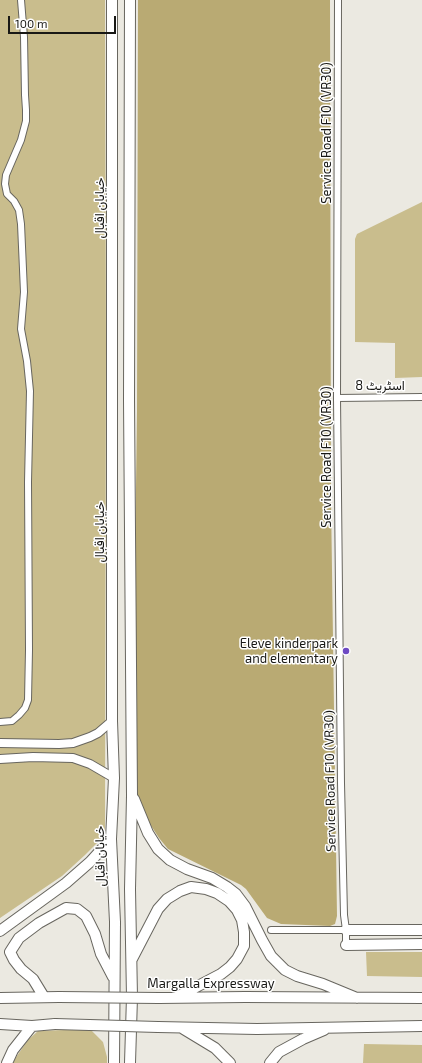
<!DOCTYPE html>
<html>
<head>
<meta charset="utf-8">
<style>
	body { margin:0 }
	#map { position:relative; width:422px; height:1063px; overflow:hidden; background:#ebe9e1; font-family:"Exo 2",sans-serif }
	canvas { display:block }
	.scale { position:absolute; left:8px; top:16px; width:108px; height:18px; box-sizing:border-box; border:2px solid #181815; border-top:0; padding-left:5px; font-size:12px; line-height:14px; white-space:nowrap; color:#181815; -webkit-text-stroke:3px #fff; paint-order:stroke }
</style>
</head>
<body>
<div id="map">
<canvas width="422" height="1063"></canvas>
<div class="scale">100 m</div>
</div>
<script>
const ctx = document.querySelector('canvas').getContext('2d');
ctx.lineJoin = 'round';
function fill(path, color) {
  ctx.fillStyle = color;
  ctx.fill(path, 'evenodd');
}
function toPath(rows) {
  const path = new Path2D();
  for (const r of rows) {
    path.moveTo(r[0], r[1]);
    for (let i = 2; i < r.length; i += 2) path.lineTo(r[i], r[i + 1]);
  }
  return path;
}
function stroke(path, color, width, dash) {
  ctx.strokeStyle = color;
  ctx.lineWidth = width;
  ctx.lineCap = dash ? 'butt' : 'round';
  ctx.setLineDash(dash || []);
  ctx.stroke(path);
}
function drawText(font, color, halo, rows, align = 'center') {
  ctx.font = font + ' "Exo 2",Vazirmatn,sans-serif';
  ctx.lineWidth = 3;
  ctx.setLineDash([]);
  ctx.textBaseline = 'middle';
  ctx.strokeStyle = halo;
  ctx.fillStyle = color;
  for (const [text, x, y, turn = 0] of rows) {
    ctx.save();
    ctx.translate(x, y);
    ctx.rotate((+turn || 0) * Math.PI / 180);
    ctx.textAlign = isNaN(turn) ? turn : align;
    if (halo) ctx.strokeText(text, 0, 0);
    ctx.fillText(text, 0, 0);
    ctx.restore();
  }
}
const green = toPath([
	[0,0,105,0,106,346,105,831,102,838,85,855,62,876,0,918],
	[422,202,422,377,395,378,395,343,355,342,355,239,357,234],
	[366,952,422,952,422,977,367,976],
	[90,1029,103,1042,107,1057,107,1063,12,1063,28,1040,38,1031],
	[364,1044,422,1045,422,1063,363,1063]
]);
const forest = toPath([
	[138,0,330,0,331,501,337,916,335,924,330,926,281,924,267,918,246,889,241,885,168,849,159,838,132,796,137,411]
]);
const minor = toPath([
	[338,0,337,398,341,783,344,915,346,930,346,945],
	[337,398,422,397],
	[0,722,12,721,19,715,25,708,28,700,29,650,28,482,30,391,27,361,21,329,24,292,21,224,19,210,14,201,7,194,5,184,6,175,21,140,26,121,26,110,25,95,24,37,21,0],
	[271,930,346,930]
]);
const tertiary = toPath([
	[0,743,59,744,73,743,90,737,98,733,112,721],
	[0,759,33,757,73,758,90,764,114,778]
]);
const primary = toPath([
	[112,0,112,721,114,778,111,839,115,922,114,1063],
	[130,0,129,400,132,796,130,889,132,997,130,1063],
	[134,799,148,833,158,849,170,860,187,869,212,878,227,887,236,894,245,906,262,940,271,956,285,970,297,976,323,984,357,998],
	[346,930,422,930],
	[0,931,66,883,90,862,111,839],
	[346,945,422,944],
	[132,959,158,909,167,899,180,891,191,887,206,889,217,893,229,901,237,910,242,920,244,932,244,946,237,959,230,967,221,974,175,998],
	[44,997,33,979,21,969,14,960,10,952,19,938,39,923,66,908,77,909,86,916,95,934,101,954,113,977],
	[0,998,59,997],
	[159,998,245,997,422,998],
	[0,1024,32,1026,55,1024],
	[158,1027,257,1029,422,1026],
	[182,1028,215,1048,230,1063],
	[7,1063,13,1050,32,1026],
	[270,1063,279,1052,303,1039,324,1030]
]);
const primaryBridge = toPath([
	[59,997,159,998],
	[55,1024,158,1027]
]);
const markers = [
	[346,651,4,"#6e4ac3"]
];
const streetNames = [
	["Service Road F10 (VR30)",327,133,-90],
	["خیابان اقبال",100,208,-90],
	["اسٹریٹ 8",380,386],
	["Service Road F10 (VR30)",327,457,-90],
	["خیابان اقبال",100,532,-90],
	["Service Road F10 (VR30)",330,781,-91],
	["خیابان اقبال",100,856,-91],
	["Margalla Expressway",211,984]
];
const poiNames = [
	["Eleve kinderpark",338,644],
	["and elementary",338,659]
];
fill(green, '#c9bd8d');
fill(forest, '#b9aa73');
stroke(minor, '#68665f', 8);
stroke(tertiary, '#68665f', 10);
stroke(primary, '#68665f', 12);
stroke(minor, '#fff', 6);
stroke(tertiary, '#fff', 8);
stroke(primary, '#fff', 10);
stroke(primaryBridge, '#68665f', 12, []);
stroke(primaryBridge, '#fff', 10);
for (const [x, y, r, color] of markers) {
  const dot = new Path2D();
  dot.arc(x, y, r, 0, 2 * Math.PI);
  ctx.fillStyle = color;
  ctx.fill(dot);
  stroke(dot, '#fff', 1.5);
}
drawText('13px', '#181815', '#fff', streetNames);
drawText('13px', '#181815', '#fff', poiNames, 'right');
</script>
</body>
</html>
